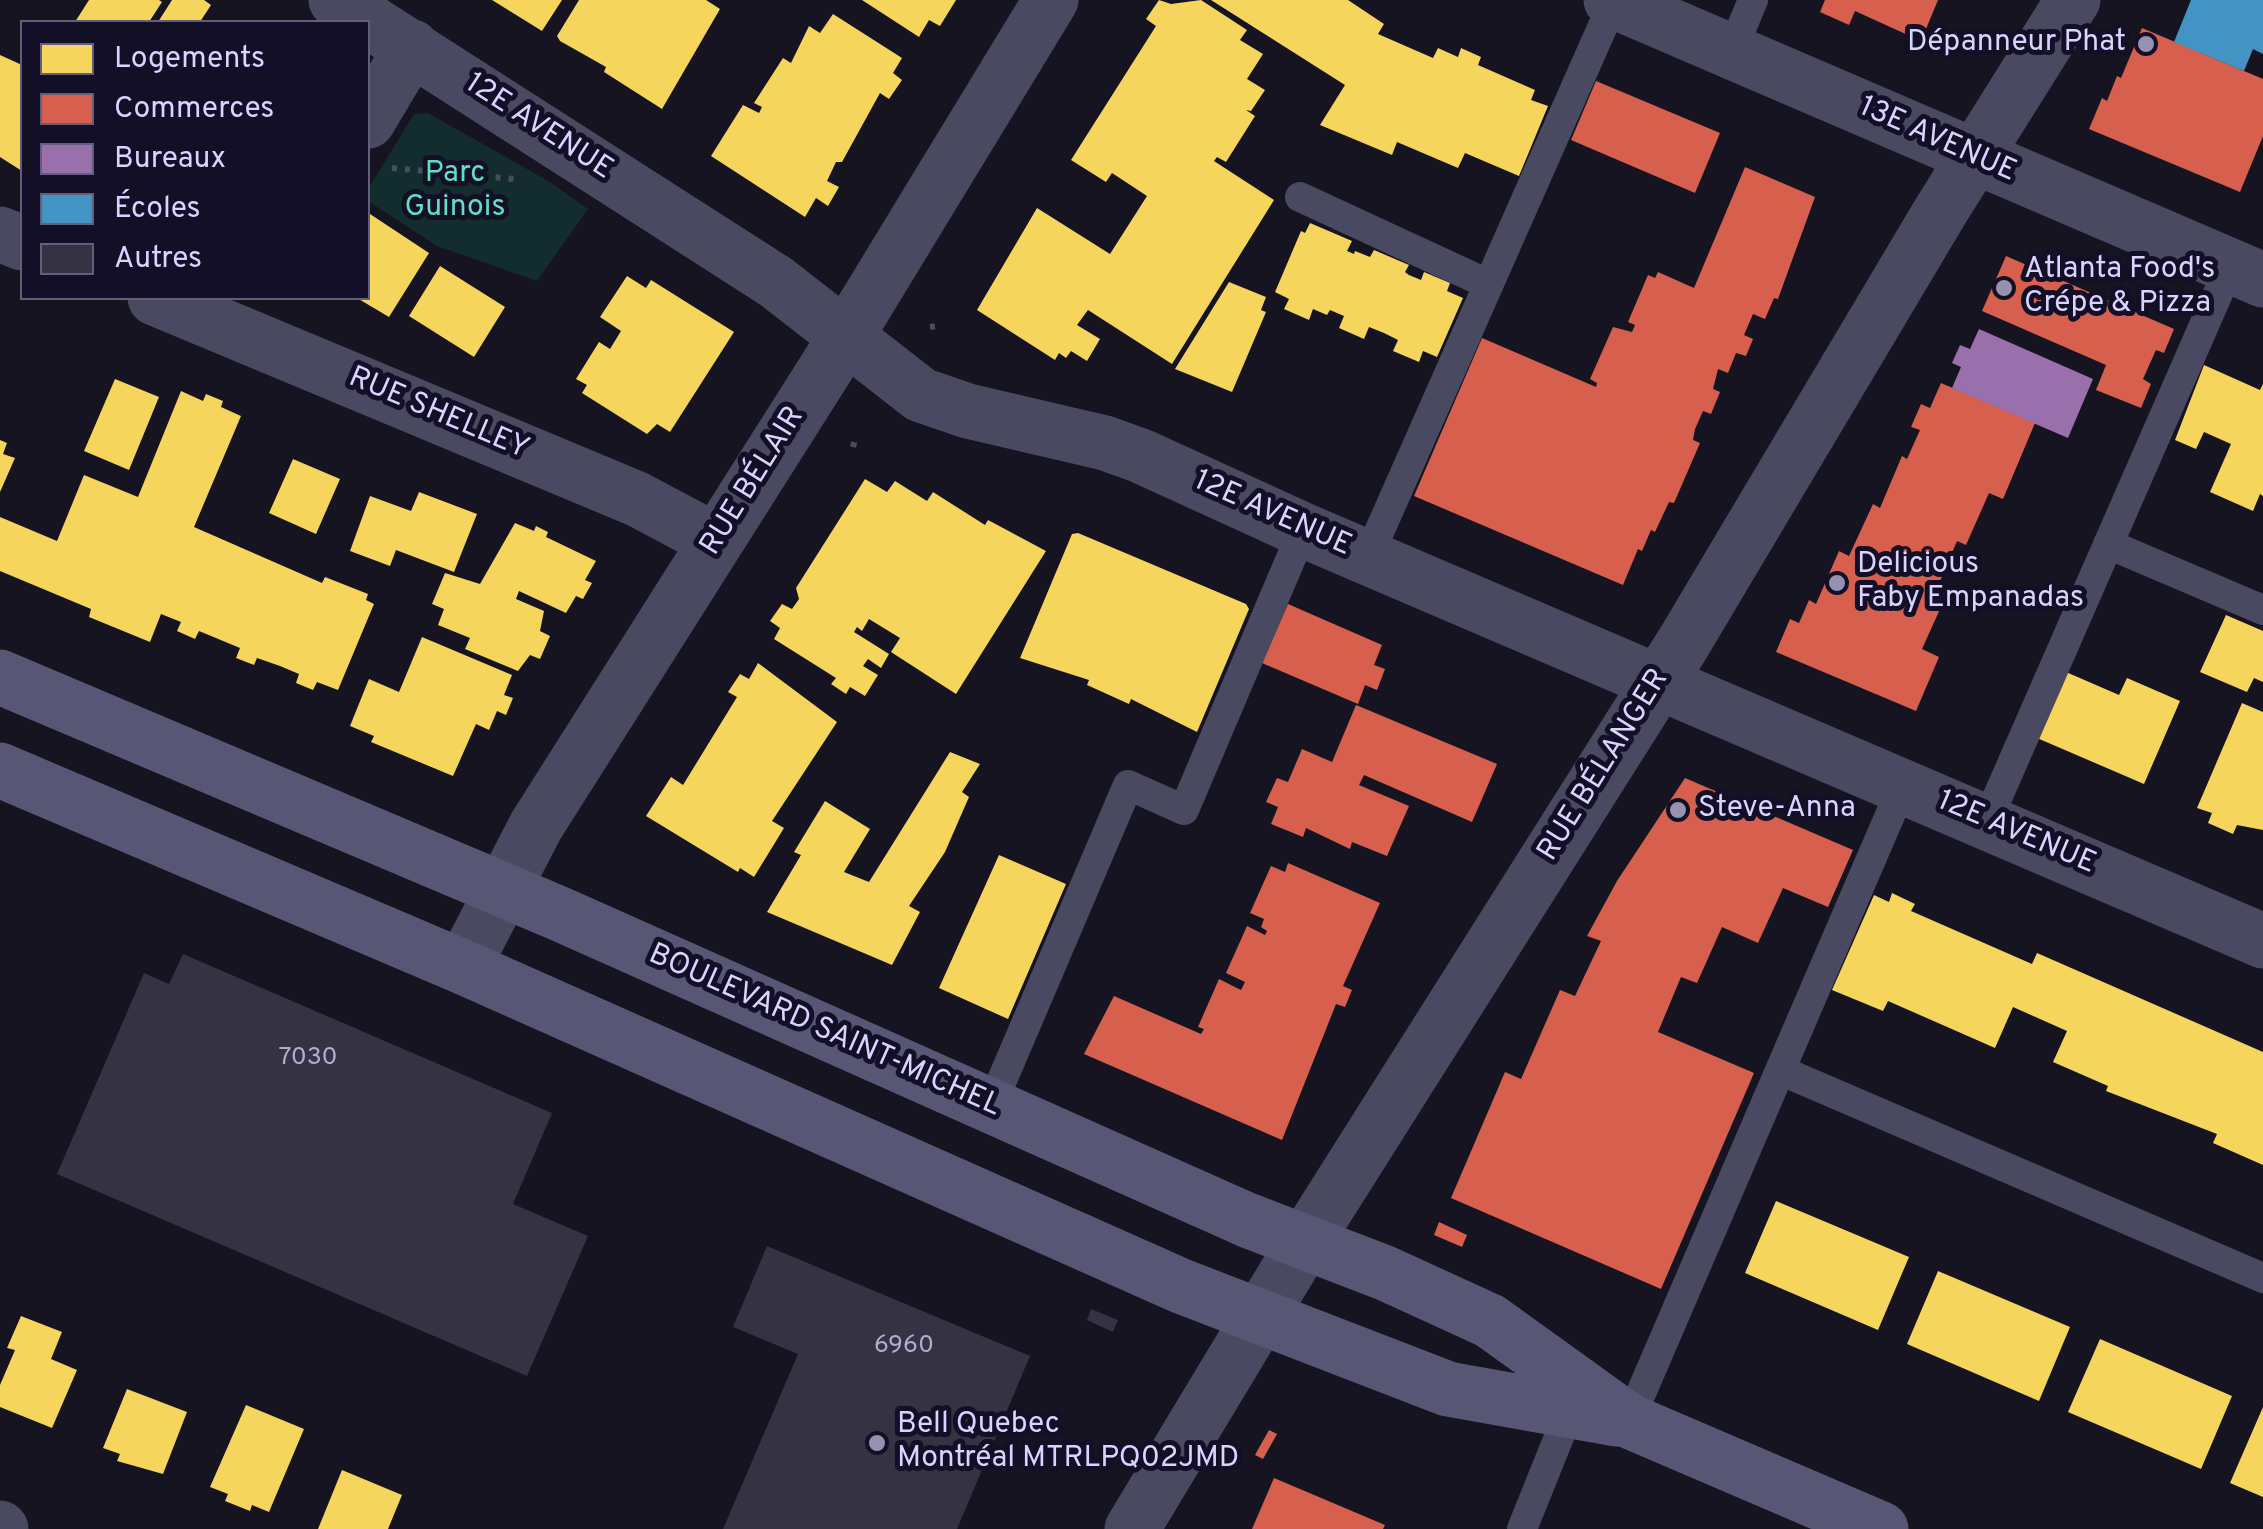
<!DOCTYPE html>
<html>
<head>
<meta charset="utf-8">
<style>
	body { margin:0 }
	#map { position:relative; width:2263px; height:1529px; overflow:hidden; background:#161421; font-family:Overpass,sans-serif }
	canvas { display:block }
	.legend { position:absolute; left:20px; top:20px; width:350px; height:280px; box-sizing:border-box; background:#130f26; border:2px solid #625e7d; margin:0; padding:12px 18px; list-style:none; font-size:30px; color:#d9d4ff }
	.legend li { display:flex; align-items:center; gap:20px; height:50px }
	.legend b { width:50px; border:2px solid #625e7d }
</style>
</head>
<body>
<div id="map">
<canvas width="2263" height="1529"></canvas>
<ul class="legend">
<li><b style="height:28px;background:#f6d55c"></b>Logements</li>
<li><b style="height:28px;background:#d6604d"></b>Commerces</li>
<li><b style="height:28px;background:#9970ab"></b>Bureaux</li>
<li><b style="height:28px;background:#4393c3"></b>Écoles</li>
<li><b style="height:28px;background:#343243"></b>Autres</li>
</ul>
</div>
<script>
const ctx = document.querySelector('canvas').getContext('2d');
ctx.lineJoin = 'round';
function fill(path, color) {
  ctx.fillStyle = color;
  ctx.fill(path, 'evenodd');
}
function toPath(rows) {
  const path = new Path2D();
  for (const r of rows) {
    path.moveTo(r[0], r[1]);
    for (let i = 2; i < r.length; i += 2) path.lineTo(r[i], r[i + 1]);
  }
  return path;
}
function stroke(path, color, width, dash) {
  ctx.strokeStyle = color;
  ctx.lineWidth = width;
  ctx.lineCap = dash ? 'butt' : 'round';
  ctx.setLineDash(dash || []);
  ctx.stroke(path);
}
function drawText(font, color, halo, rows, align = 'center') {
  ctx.font = font + ' Overpass,sans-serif';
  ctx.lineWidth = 10;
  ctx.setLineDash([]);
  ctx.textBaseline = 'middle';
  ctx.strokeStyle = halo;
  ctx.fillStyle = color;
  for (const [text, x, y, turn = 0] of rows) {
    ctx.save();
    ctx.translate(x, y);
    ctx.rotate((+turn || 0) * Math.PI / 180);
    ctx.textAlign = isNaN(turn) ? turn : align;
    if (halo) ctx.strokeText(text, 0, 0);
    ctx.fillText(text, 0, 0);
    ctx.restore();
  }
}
const green = toPath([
	[428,113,550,182,588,209,537,281,437,246,368,201,368,189,414,114]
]);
const homes = toPath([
	[89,0,159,0,162,2,149,22,75,22],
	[172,0,204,0,211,5,200,22,158,22],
	[492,0,562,0,542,31],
	[579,0,706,0,720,9,662,109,604,72,606,67,560,41,557,36],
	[862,0,956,0,940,26,929,20,919,37],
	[1159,0,1171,4,1201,0,1247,30,1240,40,1263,54,1247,79,1265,90,1251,111,1246,110,1255,116,1226,162,1217,157,1214,161,1274,200,1172,364,1088,310,1077,325,1100,339,1087,361,1071,351,1066,358,1059,353,1055,360,977,310,1037,208,1110,254,1147,196,1112,173,1106,182,1071,160,1156,26,1146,19],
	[1211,0,1348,0,1384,24,1378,34,1433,58,1438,48,1458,57,1461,48,1481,57,1478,65,1535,90,1531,100,1548,106,1519,176,1465,153,1458,168,1397,142,1392,155,1320,125,1345,85],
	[833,14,902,58,893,73,902,80,889,99,880,93,842,162,836,162,827,181,839,187,828,206,816,198,805,217,711,156,743,105,759,113,762,107,754,103,783,58,791,63,809,26,820,33],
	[0,55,22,65,22,171,0,157],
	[370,214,429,253,389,317,357,298,368,298],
	[1310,223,1352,241,1347,251,1354,254,1355,251,1370,257,1374,250,1409,265,1405,272,1409,275,1421,280,1424,272,1450,283,1447,291,1463,298,1437,357,1423,351,1419,362,1393,351,1398,340,1384,333,1369,327,1364,339,1339,328,1344,316,1330,310,1327,315,1313,309,1309,320,1284,309,1289,299,1275,292,1301,231,1305,233],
	[440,266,505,307,474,357,409,316],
	[627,276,646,288,651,280,734,332,670,432,657,424,647,434,582,393,587,385,576,379,599,342,610,349,621,331,600,317],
	[1229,282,1266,297,1261,310,1266,312,1232,392,1175,369],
	[2204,365,2260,390,2263,384,2263,496,2260,494,2253,511,2210,492,2231,444,2204,432,2196,449,2175,440],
	[115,379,159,397,129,470,84,451],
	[181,391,203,401,206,394,223,401,221,407,241,416,194,527,322,583,325,577,368,594,366,600,374,604,338,690,317,682,313,690,296,683,299,674,280,666,257,658,254,665,236,658,240,648,199,631,195,639,177,631,181,622,161,614,150,642,89,617,91,609,0,571,0,517,57,541,84,475,138,497],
	[0,440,7,443,3,454,15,458,0,492],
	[293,459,340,479,316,534,269,513],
	[865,479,887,492,895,481,927,501,933,492,985,525,988,520,1046,551,956,694,891,652,900,638,869,619,862,631,857,627,854,632,889,654,881,668,868,659,863,666,878,675,865,696,850,687,846,694,831,684,836,678,774,639,780,628,770,621,782,604,792,609,799,599,796,588],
	[419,492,477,514,454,572,396,550,390,566,350,551,370,496,411,511],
	[515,523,534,531,536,526,548,532,546,537,596,561,585,580,592,583,583,599,576,596,566,613,519,591,516,599,544,611,540,631,550,636,540,659,530,655,518,671,465,649,470,638,438,625,444,609,432,604,445,573,480,584],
	[1078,533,1246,604,1249,609,1197,732,1131,699,1129,704,1087,685,1089,680,1020,658,1072,534],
	[2226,615,2263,631,2263,682,2254,678,2247,692,2200,672],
	[422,637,512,675,504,695,513,698,506,715,497,711,489,730,476,724,453,776,371,742,374,736,350,726,369,679,399,692],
	[758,663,837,722,774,818,772,821,784,828,754,877,740,868,738,872,646,816,671,777,683,785,737,697,728,692,740,674,749,679],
	[2066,672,2119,695,2127,678,2180,701,2144,784,2037,738],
	[2242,703,2263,712,2263,830,2237,825,2233,834,2208,823,2212,813,2197,808],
	[950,752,980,764,962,792,969,797,945,852,909,906,920,912,892,965,767,912,801,855,794,852,825,801,870,829,844,872,869,882],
	[999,855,1066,884,1008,1019,939,988],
	[1892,893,1915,904,1911,911,2032,964,2037,953,2263,1052,2263,1165,2213,1143,2217,1134,2106,1091,2108,1086,2053,1062,2067,1031,2013,1007,1995,1048,1888,1001,1883,1011,1832,990,1874,895,1889,902],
	[1776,1201,1909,1257,1878,1330,1745,1273],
	[1938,1271,2070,1327,2039,1401,1907,1344],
	[21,1316,62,1332,51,1359,77,1370,52,1428,0,1407,0,1385,15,1350,7,1348],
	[2100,1339,2232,1396,2201,1469,2068,1412],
	[127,1389,187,1412,163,1474,117,1461,120,1454,103,1448],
	[246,1405,304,1429,269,1512,252,1505,250,1511,225,1501,228,1494,210,1487],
	[2263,1407,2263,1497,2230,1483],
	[342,1470,402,1495,388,1529,318,1529]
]);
const shops = toPath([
	[1825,0,1938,0,1921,41,1855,11,1849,25,1820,12],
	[2142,28,2263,79,2263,136,2240,192,2089,129,2102,98,2107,101,2117,76,2121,78],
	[1596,81,1720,133,1695,193,1571,140],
	[1745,167,1815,197,1778,299,1774,298,1765,319,1753,314,1744,335,1753,339,1746,356,1736,353,1728,373,1718,369,1713,389,1720,392,1711,414,1703,411,1695,429,1693,440,1700,443,1674,503,1669,502,1655,532,1651,530,1642,551,1638,549,1623,585,1414,496,1482,338,1596,387,1597,383,1590,379,1613,327,1632,332,1635,325,1628,322,1648,275,1655,278,1658,272,1694,288],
	[2006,256,2174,329,2164,353,2156,350,2143,379,2151,384,2141,408,2096,390,2106,365,1982,311],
	[1941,383,2035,423,2003,499,1989,493,1966,545,1957,541,1935,593,1945,598,1922,649,1939,657,1916,711,1776,652,1790,619,1799,623,1809,600,1816,604,1839,551,1849,556,1873,504,1880,508,1902,456,1907,459,1920,430,1911,427,1921,404,1930,408],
	[1288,604,1382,645,1374,665,1385,669,1377,690,1365,685,1358,704,1262,663],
	[1356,705,1497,764,1472,822,1364,775,1359,785,1409,806,1387,856,1352,842,1350,849,1306,828,1303,837,1271,824,1278,807,1266,802,1277,778,1288,782,1302,749,1332,762],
	[1685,778,1853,850,1828,907,1783,888,1758,943,1722,927,1697,983,1681,977,1658,1032,1754,1073,1661,1289,1451,1198,1505,1072,1521,1079,1560,990,1575,996,1601,941,1587,936,1617,881],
	[1288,863,1380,903,1343,986,1352,990,1345,1007,1336,1004,1282,1140,1084,1054,1114,996,1201,1034,1204,1029,1198,1027,1219,979,1241,990,1245,982,1226,973,1247,926,1265,935,1267,931,1261,927,1264,919,1250,913,1271,866,1285,872],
	[1439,1222,1467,1235,1462,1247,1434,1235],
	[1269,1430,1277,1434,1263,1459,1255,1455],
	[1274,1478,1385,1525,1383,1529,1252,1529]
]);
const offices = toPath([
	[1979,329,2093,379,2068,438,1952,388,1961,367,1952,363,1960,345,1970,349]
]);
const schools = toPath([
	[2191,0,2263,0,2263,54,2253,49,2244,71,2174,42]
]);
const building = toPath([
	[183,954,552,1113,513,1204,588,1236,527,1376,57,1174,144,973,169,984],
	[767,1246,1030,1356,957,1529,723,1529,798,1354,733,1327],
	[1091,1309,1118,1320,1113,1332,1087,1320]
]);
const path = toPath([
	[392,168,514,179],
	[930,327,936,326],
	[853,447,855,440]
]);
const service = toPath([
	[1731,53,1753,0],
	[1300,197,1488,284],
	[2108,544,2263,610],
	[1368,557,1614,1],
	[1987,821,2230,266],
	[1782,1071,2263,1278],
	[991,1106,1128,785,1184,810,1303,530],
	[1629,1421,1903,785],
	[1522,1529,1569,1412]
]);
const minor = toPath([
	[336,0,776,282,921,395,968,411,1105,443,1141,456,1303,530,2263,941],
	[1611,0,2263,280],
	[368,121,412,47],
	[0,234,22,243],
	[155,298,637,499,716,541],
	[463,967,536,826,847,335,1051,0],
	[0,1528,1,1529]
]);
const tertiary = toPath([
	[1132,1529,1305,1242,1684,642,1940,212,2073,0]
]);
const secondary = toPath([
	[0,677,560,914,1247,1220,1385,1273,1490,1321,1629,1421,1881,1529],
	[0,770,463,967,1181,1286,1448,1389,1616,1419]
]);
const markers = [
	[2146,44,10,"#9591b1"],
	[2004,288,10,"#9591b1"],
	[1837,583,10,"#9591b1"],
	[1678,810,10,"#9591b1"],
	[877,1443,10,"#9591b1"]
];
const numberNames = [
	["7030",308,1059],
	["6960",904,1347]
];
const poiNames = [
	["Dépanneur Phat",2126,44,"right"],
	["Atlanta Food's",2024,271],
	["Crépe & Pizza",2024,305],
	["Delicious",1857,566],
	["Faby Empanadas",1857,600],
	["Steve-Anna",1698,810],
	["Bell Quebec",897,1426],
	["Montréal MTRLPQ02JMD",897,1460]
];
const streetNames = [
	["12E AVENUE",538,128,33],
	["13E AVENUE",1937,141,24],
	["RUE SHELLEY",438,415,23],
	["RUE BÉLAIR",754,482,-58],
	["12E AVENUE",1272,515,24],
	["RUE BÉLANGER",1605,766,-58],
	["12E AVENUE",2016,834,23],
	["BOULEVARD SAINT-MICHEL",824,1032,24]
];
const parkNames = [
	["Parc",455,175],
	["Guinois",455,209]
];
fill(green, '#132c2d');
fill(homes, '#f6d55c');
fill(shops, '#d6604d');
fill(offices, '#9970ab');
fill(schools, '#4393c3');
fill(building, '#343243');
stroke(path, '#44505f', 6, [5, 8]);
stroke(service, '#4a4962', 30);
stroke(minor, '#4a4962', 55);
stroke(tertiary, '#4a4962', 55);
stroke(secondary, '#575674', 55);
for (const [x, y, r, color] of markers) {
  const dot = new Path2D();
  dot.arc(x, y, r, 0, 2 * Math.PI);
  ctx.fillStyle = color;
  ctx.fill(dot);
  stroke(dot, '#130f26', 4);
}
drawText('25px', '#b0acd0', null, numberNames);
drawText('30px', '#d9d4ff', '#130f26', poiNames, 'left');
drawText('30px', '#d9d4ff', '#130f26', streetNames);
drawText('30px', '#5fe0c0', '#130f26', parkNames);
</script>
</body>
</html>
